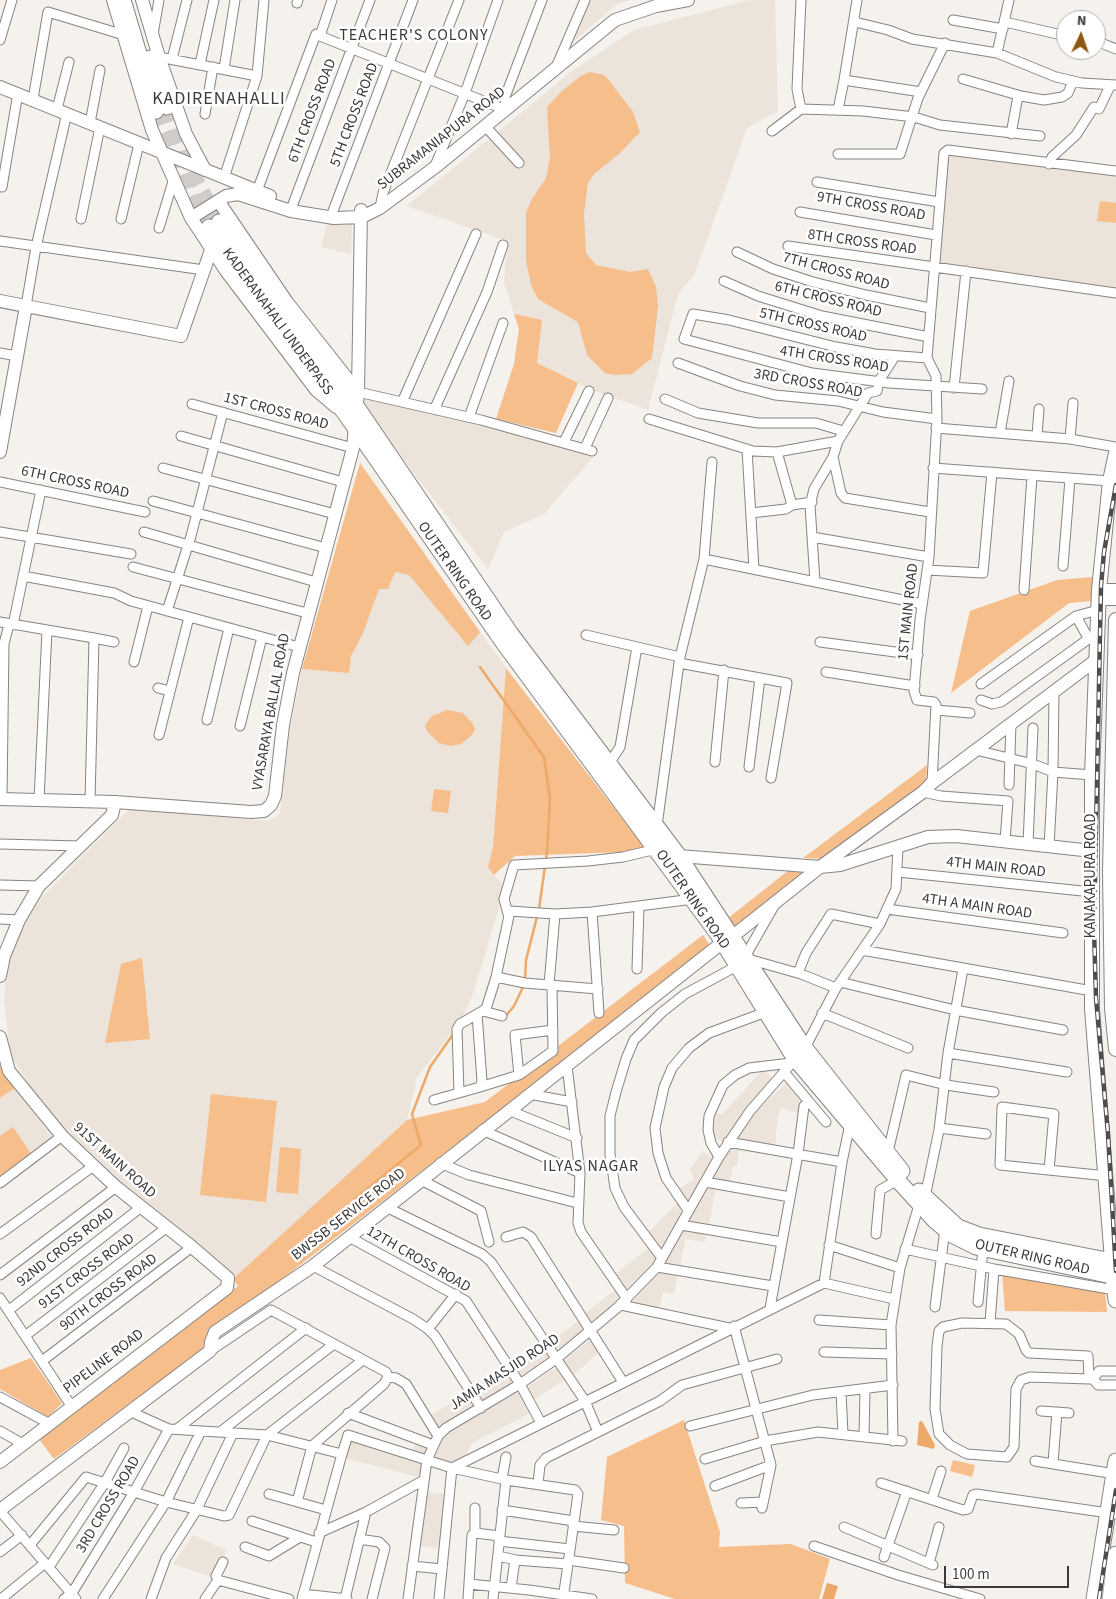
<!DOCTYPE html>
<html>
<head>
<meta charset="utf-8">
<style>
	body { margin:0 }
	#map { position:relative; width:1116px; height:1599px; overflow:hidden; background:#f5f1ed; font-family:"Source Sans 3",sans-serif }
	canvas { display:block }
	.north { position:absolute; left:1056px; top:10px; width:50px; height:50px; box-sizing:border-box; background:#fff; border:1px solid #b1b0b0; border-radius:50%; rotate:3deg; font-size:14px; font-weight:700; line-height:20px; text-align:center; color:#3c3a39 }
	.north::after { content:''; display:block; margin:auto; width:18px; height:22px; background:#905711; clip-path:polygon(50% 0,100% 100%,50% 72%,0 100%) }
	.scale { position:absolute; left:944px; top:1566px; width:125px; height:22px; box-sizing:border-box; border:2px solid #3c3a39; border-top:0; padding-left:6px; font-size:15px; line-height:18px; white-space:nowrap; color:#3c3a39; -webkit-text-stroke:4px #fff; paint-order:stroke }
</style>
</head>
<body>
<div id="map">
<canvas width="1116" height="1599"></canvas>
<div class="north">N</div>
<div class="scale">100 m</div>
</div>
<script>
const ctx = document.querySelector('canvas').getContext('2d');
ctx.lineJoin = 'round';
function fill(path, color) {
  ctx.fillStyle = color;
  ctx.fill(path, 'evenodd');
}
function toPath(rows) {
  const path = new Path2D();
  for (const r of rows) {
    path.moveTo(r[0], r[1]);
    for (let i = 2; i < r.length; i += 2) path.lineTo(r[i], r[i + 1]);
  }
  return path;
}
function stroke(path, color, width, dash) {
  ctx.strokeStyle = color;
  ctx.lineWidth = width;
  ctx.lineCap = dash ? 'butt' : 'round';
  ctx.setLineDash(dash || []);
  ctx.stroke(path);
}
function drawText(font, color, halo, rows, align = 'center') {
  ctx.font = font + ' "Source Sans 3",sans-serif';
  ctx.lineWidth = 5;
  ctx.setLineDash([]);
  ctx.textBaseline = 'middle';
  ctx.strokeStyle = halo;
  ctx.fillStyle = color;
  for (const [text, x, y, turn = 0] of rows) {
    ctx.save();
    ctx.translate(x, y);
    ctx.rotate((+turn || 0) * Math.PI / 180);
    ctx.textAlign = isNaN(turn) ? turn : align;
    if (halo) ctx.strokeText(text, 0, 0);
    ctx.fillText(text, 0, 0);
    ctx.restore();
  }
}
const built = toPath([
	[591,0,631,0,617,4,572,43],
	[750,0,775,0,778,111,747,128,695,273,678,294,648,410,590,389,537,363,542,321,514,314,504,281,507,241,407,206,571,72,634,30],
	[946,155,1116,173,1116,288,934,264],
	[328,220,352,223,351,254,321,247],
	[363,390,454,416,593,457,544,514,504,532,488,569,361,405],
	[360,463,506,668,493,847,488,867,505,888,473,994,460,1022,417,1077,407,1120,233,1279,131,1194,68,1134,31,1088,13,1059,9,1045,4,1001,6,972,19,931,33,906,130,808,267,821,275,818,280,813,290,730,301,674],
	[762,1070,772,1078,744,1111,723,1142,711,1136,711,1120,714,1111,722,1115],
	[786,1083,803,1098,801,1114,781,1108,778,1115,775,1146,735,1140,757,1111],
	[15,1088,54,1140,32,1155,0,1136,0,1098],
	[731,1145,739,1146,737,1166,733,1166,729,1185,709,1182],
	[703,1151,712,1158,687,1205,677,1190,694,1179,690,1169],
	[707,1185,716,1186,709,1226,688,1222],
	[678,1202,686,1211,661,1251,647,1234],
	[683,1227,706,1231,705,1242,685,1239,680,1269,662,1266],
	[650,1247,659,1259,627,1295,614,1275],
	[660,1270,678,1273,674,1294,663,1292,658,1311,629,1305],
	[617,1288,625,1299,593,1326,586,1313],
	[581,1319,588,1330,557,1353,549,1343],
	[592,1338,602,1350,572,1376,562,1362],
	[541,1340,553,1359,521,1379,513,1366,528,1355,525,1350],
	[557,1367,566,1379,533,1400,527,1387],
	[506,1368,516,1383,482,1404,473,1388],
	[521,1391,532,1412,472,1443,464,1460,453,1466,430,1458,446,1432],
	[468,1394,475,1407,438,1428,432,1414],
	[351,1437,426,1461,422,1478,345,1458],
	[417,1440,430,1444,423,1456,412,1452],
	[425,1492,448,1494,443,1548,418,1546],
	[193,1535,227,1550,214,1578,173,1564]
]);
const green = toPath([
	[590,72,604,75,608,79,633,112,640,132,620,153,594,174,588,183,584,214,586,253,596,265,630,272,648,269,656,287,658,307,652,358,632,374,615,375,605,373,587,355,578,322,538,299,531,285,526,261,526,213,532,199,546,178,550,158,547,107,563,90,582,75],
	[1100,201,1116,203,1116,223,1097,221],
	[514,314,542,320,537,363,578,383,556,433,496,419,514,364,519,329],
	[360,463,480,632,468,646,409,575,395,572,388,589,379,589,363,633,351,656,349,673,302,669],
	[1092,577,1092,601,1069,603,951,693,970,611,1057,580],
	[506,668,644,847,623,852,515,856,494,875,488,867,493,847],
	[447,710,463,713,473,724,475,729,473,734,461,744,450,746,439,743,427,731,425,725,432,716],
	[927,765,926,783,828,859,803,858],
	[434,789,451,791,448,813,431,811],
	[789,870,809,873,735,929,727,919],
	[703,935,711,947,207,1337,202,1350,54,1459,39,1439,238,1286,233,1279,407,1120,485,1102],
	[142,958,150,1039,105,1043,121,964],
	[0,1066,15,1088,0,1098],
	[211,1094,277,1101,266,1202,200,1195],
	[13,1127,32,1155,0,1179,0,1136],
	[280,1147,301,1149,298,1194,276,1192],
	[1002,1273,1105,1293,1107,1312,1005,1311],
	[31,1358,62,1403,48,1417,0,1389,0,1370],
	[684,1420,720,1532,719,1547,791,1544,830,1559,819,1599,675,1599,625,1583,624,1526,601,1520,607,1457],
	[953,1460,975,1465,972,1477,950,1471]
]);
const water = toPath([
	[922,1421,935,1445,934,1449,917,1445,919,1422],
	[827,1583,838,1586,834,1599,822,1599]
]);
const stream = toPath([
	[480,667,544,757,550,798,547,852,539,909,526,960,525,980],
	[504,1018,514,1006,524,985],
	[355,1199,421,1145,412,1114,430,1067,454,1033]
]);
const highwayTunnel = toPath([
	[167,107,193,174,219,222],
	[156,111,192,198,209,227]
]);
const street = toPath([
	[801,0,797,89,801,109],
	[297,3,298,0],
	[953,20,1003,29],
	[855,22,888,30,912,39,997,53,1056,77,1082,83,1116,85],
	[1005,22,1066,36],
	[153,34,159,0],
	[320,36,506,110,505,97,542,0],
	[0,40,12,0],
	[1096,41,1116,49],
	[997,53,1009,0],
	[159,57,257,76],
	[172,59,187,0],
	[200,64,214,0],
	[557,65,585,0],
	[224,69,235,0],
	[963,79,1021,96,1044,100,1062,97,1068,93,1073,81],
	[844,80,857,0],
	[33,99,48,12,124,35],
	[57,109,69,62],
	[838,110,844,80,921,92],
	[205,114,213,67],
	[90,123,100,70],
	[486,127,519,163],
	[772,131,801,109,863,111,914,117,940,125,1040,136],
	[1011,134,1018,96],
	[838,154,900,154,918,98,945,43],
	[1049,164,1052,157,1076,135,1094,107,1099,109,1110,86],
	[435,166,465,93,498,0],
	[224,178,257,76,264,0],
	[817,182,939,202],
	[2,187,18,93],
	[257,191,316,34,320,36,332,0],
	[293,204,370,0],
	[380,208,383,193,459,0],
	[333,211,413,0],
	[800,212,936,235],
	[81,219,100,127],
	[121,219,139,144],
	[159,228,174,178],
	[0,241,204,270],
	[788,246,1116,293],
	[737,252,773,269,813,282,866,295,930,308],
	[724,281,758,296,822,316,929,337],
	[26,306,36,247,67,113],
	[0,353,17,356],
	[895,356,879,381,877,391,868,393,838,441,833,457,841,493,845,498,930,512],
	[927,358,875,354,836,347,729,320,693,314,684,339,812,373,889,383,982,389],
	[678,363,740,386,775,395,838,401,883,412,937,419],
	[954,388,966,271],
	[358,392,481,420,592,451],
	[665,399,698,413,758,423,816,423,843,431],
	[403,400,476,234],
	[192,404,353,448],
	[435,408,487,292,503,245],
	[469,417,503,323],
	[649,419,753,451,777,452,838,441],
	[936,428,1070,439,1116,447],
	[1000,433,1009,381],
	[181,436,343,482],
	[1037,436,1039,409],
	[1070,439,1073,403],
	[564,442,589,391],
	[585,448,608,398],
	[747,449,754,569],
	[163,468,335,514],
	[933,468,1110,481],
	[0,482,145,512],
	[153,501,326,548],
	[792,505,812,502],
	[751,513,786,509,792,505,777,452],
	[0,532,131,554],
	[144,532,316,582],
	[812,537,929,557],
	[704,559,922,604],
	[1063,566,1070,479],
	[133,567,307,613],
	[927,570,983,573,992,472],
	[23,576,114,593,131,601,299,647],
	[815,582,810,505,814,489,833,457],
	[1024,590,1032,476],
	[167,611,191,536,223,412],
	[0,622,94,638,90,802],
	[13,625,41,490],
	[586,635,680,657,679,663,787,683,771,778],
	[94,638,114,642],
	[820,642,918,655],
	[680,657,704,559,712,462],
	[134,662,148,606],
	[826,672,915,686],
	[981,684,1076,616,1098,610],
	[158,688,170,691],
	[981,700,992,704,1001,702,1087,640,1087,636,1076,616],
	[936,710,970,713],
	[207,720,229,628],
	[240,726,262,637],
	[159,735,189,617],
	[976,750,1033,764,1053,772,1092,775],
	[610,762,620,747,637,647],
	[715,762,724,670],
	[749,767,760,678],
	[932,783,936,705,934,702,917,700,914,691,920,620,929,557,937,419,936,376,927,358,944,153,948,150,1116,171],
	[1009,785,1011,723],
	[923,792,941,796,1008,801,1005,841],
	[2,799,4,644,9,624],
	[39,800,47,630],
	[657,826,679,663],
	[0,844,80,846],
	[1028,844,1033,728],
	[1049,847,1053,772,1054,690],
	[898,872,1092,892],
	[0,885,39,886],
	[887,909,1063,933],
	[592,912,599,1013],
	[508,914,504,899,514,865,588,861,623,857,657,849],
	[0,919,19,920],
	[862,950,1092,991],
	[746,955,774,906],
	[748,959,801,974,836,988],
	[637,969,639,907],
	[798,973,806,953,831,914,880,924],
	[496,977,525,983,598,989],
	[840,982,955,1010,1063,1030],
	[549,985,555,914],
	[483,1011,502,1016],
	[822,1013,908,1048],
	[948,1053,1067,1072],
	[567,1066,580,1173,578,1223,581,1232,627,1299],
	[784,1072,826,1122],
	[519,1075,515,1035,553,1030],
	[480,1087,519,1075,553,1051,552,985],
	[459,1093,457,1029,460,1024,486,1009,496,977,510,911,555,914,592,912,693,899],
	[529,1094,572,1102],
	[434,1100,480,1087,482,1081,477,1014],
	[508,1110,577,1138],
	[939,1128,986,1134],
	[482,1130,580,1173],
	[728,1142,842,1162],
	[888,1152,906,1075,946,1085,994,1092],
	[719,1157,711,1143,708,1130,709,1116,723,1085,735,1075,749,1068,791,1063],
	[440,1163,469,1175,577,1203],
	[1049,1170,1054,1114,1002,1107,1000,1165,1107,1176],
	[421,1180,481,1211,489,1242],
	[705,1182,790,1197],
	[0,1183,62,1136],
	[925,1197,939,1130,948,1053,963,969],
	[386,1207,482,1254,491,1262,585,1401,598,1432],
	[688,1210,666,1178,658,1153,655,1128,664,1087,672,1068,689,1048,709,1033,766,1012],
	[681,1225,782,1242],
	[0,1234,92,1167],
	[876,1234,880,1190,898,1180],
	[349,1237,466,1301,520,1384,541,1423],
	[506,1237,523,1232,531,1237,623,1382],
	[829,1245,900,1268],
	[905,1249,994,1269,1115,1290],
	[662,1258,624,1207,615,1188,610,1154,610,1116,616,1092,626,1059,634,1040,661,1013,685,994,737,966],
	[313,1266,413,1319,428,1329,435,1336,481,1408],
	[657,1267,773,1286],
	[0,1275,116,1187],
	[824,1283,842,1162,850,1124],
	[0,1298,72,1407],
	[978,1302,983,1249],
	[621,1305,729,1328],
	[935,1307,945,1229],
	[770,1308,798,1154,804,1106],
	[9,1310,140,1208],
	[819,1320,891,1325],
	[990,1323,994,1269],
	[734,1326,771,1465,762,1508],
	[428,1329,456,1294],
	[25,1336,166,1228],
	[210,1351,271,1310,386,1372,388,1377,384,1384,312,1446,297,1502],
	[824,1352,892,1354],
	[42,1361,192,1247],
	[1116,1371,1099,1371,1093,1379,1098,1385,1116,1385],
	[388,1377,396,1378,406,1384,438,1436],
	[1089,1379,1088,1356,1029,1353,1026,1350,1019,1334,1006,1324,962,1323,943,1327,939,1331,937,1346,935,1409,939,1434,950,1445,967,1454,1007,1457,1014,1447,1016,1389,1021,1380,1030,1377,1089,1379,1093,1379],
	[841,1392,843,1434],
	[0,1397,50,1424],
	[129,1411,169,1429,267,1435,342,1454,348,1435,452,1468,506,1480,575,1490,578,1494,563,1599],
	[1041,1411,1069,1413],
	[348,1413,433,1445],
	[690,1426,813,1395,893,1385],
	[177,1429,306,1328],
	[0,1431,23,1444],
	[220,1432,334,1344],
	[864,1437,865,1389],
	[893,1441,891,1325,900,1268,919,1205],
	[705,1459,765,1441,818,1432,902,1441],
	[1035,1461,1115,1474],
	[1053,1463,1057,1412],
	[502,1479,506,1457],
	[881,1483,963,1510,968,1509,973,1495,976,1494,1116,1514],
	[538,1484,540,1465,546,1458,660,1401,682,1385,777,1359],
	[715,1486,771,1465],
	[269,1494,326,1510],
	[932,1499,941,1471],
	[741,1503,763,1502],
	[502,1510,574,1521],
	[0,1511,76,1599],
	[252,1521,316,1542],
	[573,1526,614,1530],
	[844,1527,933,1565],
	[319,1533,366,1512,424,1480],
	[475,1533,475,1508],
	[359,1539,379,1542,385,1548,372,1599],
	[499,1541,570,1549],
	[30,1545,86,1477,166,1502,201,1431],
	[814,1546,898,1575,980,1599],
	[245,1547,269,1556,300,1537],
	[0,1552,22,1535],
	[498,1556,516,1560],
	[884,1557,907,1491],
	[568,1560,624,1568],
	[929,1563,939,1527],
	[412,1566,442,1569],
	[49,1567,104,1484,124,1448],
	[216,1576,223,1562],
	[469,1584,529,1590,592,1599],
	[511,1588,515,1560,568,1564],
	[303,1594,347,1599],
	[1,1599,45,1563],
	[64,1599,72,1593,134,1492,169,1429],
	[103,1599,166,1502,224,1516,229,1515,267,1435,363,1360],
	[151,1599,166,1558,196,1511,233,1433],
	[205,1599,218,1580,289,1599],
	[302,1599,342,1454],
	[345,1599,366,1512],
	[408,1599,427,1460,438,1436,446,1428,520,1384,556,1359,617,1308,657,1267,719,1157,750,1111,805,1048,836,988,880,924,896,889,898,846],
	[439,1599,452,1468,824,1283,894,1299],
	[468,1599,472,1535,475,1533,500,1536],
	[493,1599,506,1480]
]);
const secondary = toPath([
	[113,0,152,130,191,218,226,271,316,390,336,407],
	[142,0,159,57,186,134,205,170],
	[0,87,270,196],
	[219,202,287,302,358,392],
	[191,218,226,196,238,194,291,211,334,218,362,217,380,208,434,168,615,20,656,6,688,0],
	[0,301,181,336,211,250],
	[0,452,26,306],
	[1099,590,1116,590],
	[1099,599,1116,599],
	[0,799,115,802,251,812,264,811,271,805,275,796,283,725,293,673,353,448,358,392,361,210],
	[679,856,820,867,840,865,928,837,956,836,1092,851],
	[733,936,820,867,923,792,932,783,1096,660],
	[0,976,4,956,19,920,39,886,112,815,115,802],
	[0,1037,9,1071,62,1136,116,1187,192,1247,228,1278,227,1288,0,1462],
	[0,1510,210,1351,211,1342,215,1332,313,1266,723,942]
]);
const primary = toPath([
	[1116,620,1110,871,1112,1008,1116,1049],
	[1112,1260,1092,1009,1092,775,1099,590,1110,481,1116,453]
]);
const highway = toPath([
	[123,0,156,111],
	[150,58,167,107],
	[219,222,357,407,511,634,679,856,805,1048,902,1171],
	[209,227,346,415,502,641,717,933,795,1059,901,1184,935,1221,952,1235,976,1247,1116,1277],
	[919,1191,958,1227,979,1235,1116,1262],
	[1112,1267,1116,1300],
	[1094,1599,1116,1461],
	[1110,1599,1116,1554]
]);
const rail = toPath([
	[1116,485,1104,552,1101,586,1094,929,1096,998,1108,1134,1116,1271],
	[1099,1599,1116,1490]
]);
const streetNames = [
	["6TH CROSS ROAD",313,111,-69],
	["5TH CROSS ROAD",355,115,-69],
	["SUBRAMANIAPURA ROAD",442,139,-38],
	["9TH CROSS ROAD",871,207,10],
	["8TH CROSS ROAD",862,243,8],
	["7TH CROSS ROAD",836,272,15],
	["6TH CROSS ROAD",828,300,14],
	["KADERANAHALI UNDERPASS",277,322,54],
	["5TH CROSS ROAD",813,326,13],
	["4TH CROSS ROAD",834,360,9],
	["3RD CROSS ROAD",808,384,10],
	["1ST CROSS ROAD",276,412,15],
	["6TH CROSS ROAD",75,483,12],
	["OUTER RING ROAD",454,572,55],
	["1ST MAIN ROAD",909,612,-84],
	["VYASARAYA BALLAL ROAD",272,712,-80],
	["4TH MAIN ROAD",996,868,6],
	["KANAKAPURA ROAD",1092,876,-90],
	["OUTER RING ROAD",692,900,55],
	["4TH A MAIN ROAD",977,907,8],
	["91ST MAIN ROAD",114,1161,42],
	["BWSSB SERVICE ROAD",349,1215,-38],
	["92ND CROSS ROAD",66,1248,-38],
	["OUTER RING ROAD",1032,1258,13],
	["12TH CROSS ROAD",418,1260,30],
	["91ST CROSS ROAD",87,1272,-37],
	["90TH CROSS ROAD",109,1293,-37],
	["PIPELINE ROAD",104,1362,-37],
	["JAMIA MASJID ROAD",505,1373,-33],
	["3RD CROSS ROAD",109,1505,-59]
];
const neighbourhoodNames = [
	["TEACHER'S COLONY",414,36],
	["ILYAS NAGAR",591,1167]
];
const quarterNames = [
	["KADIRENAHALLI",219,100]
];
fill(built, '#ece3da');
fill(green, '#f6be8a');
fill(water, '#eca968');
stroke(stream, '#eca968', 2.5);
stroke(highwayTunnel, '#d0ccc9', 15, [15, 8]);
stroke(street, '#888481', 11);
stroke(secondary, '#888481', 14);
stroke(primary, '#888481', 16);
stroke(highway, '#888481', 17);
stroke(street, '#fff', 9);
stroke(secondary, '#fff', 12);
stroke(primary, '#fff', 14);
stroke(highway, '#fff', 15);
stroke(rail, '#4f4d4c', 4.5);
stroke(rail, '#fff', 2.5, [8]);
drawText('15px', '#3c3a39', '#fff', streetNames);
ctx.letterSpacing = '1px';
drawText('16px', '#3c3a39', '#fff', neighbourhoodNames);
ctx.letterSpacing = '0px';
ctx.letterSpacing = '1px';
drawText('18px', '#3c3a39', '#fff', quarterNames);
ctx.letterSpacing = '0px';
</script>
</body>
</html>
